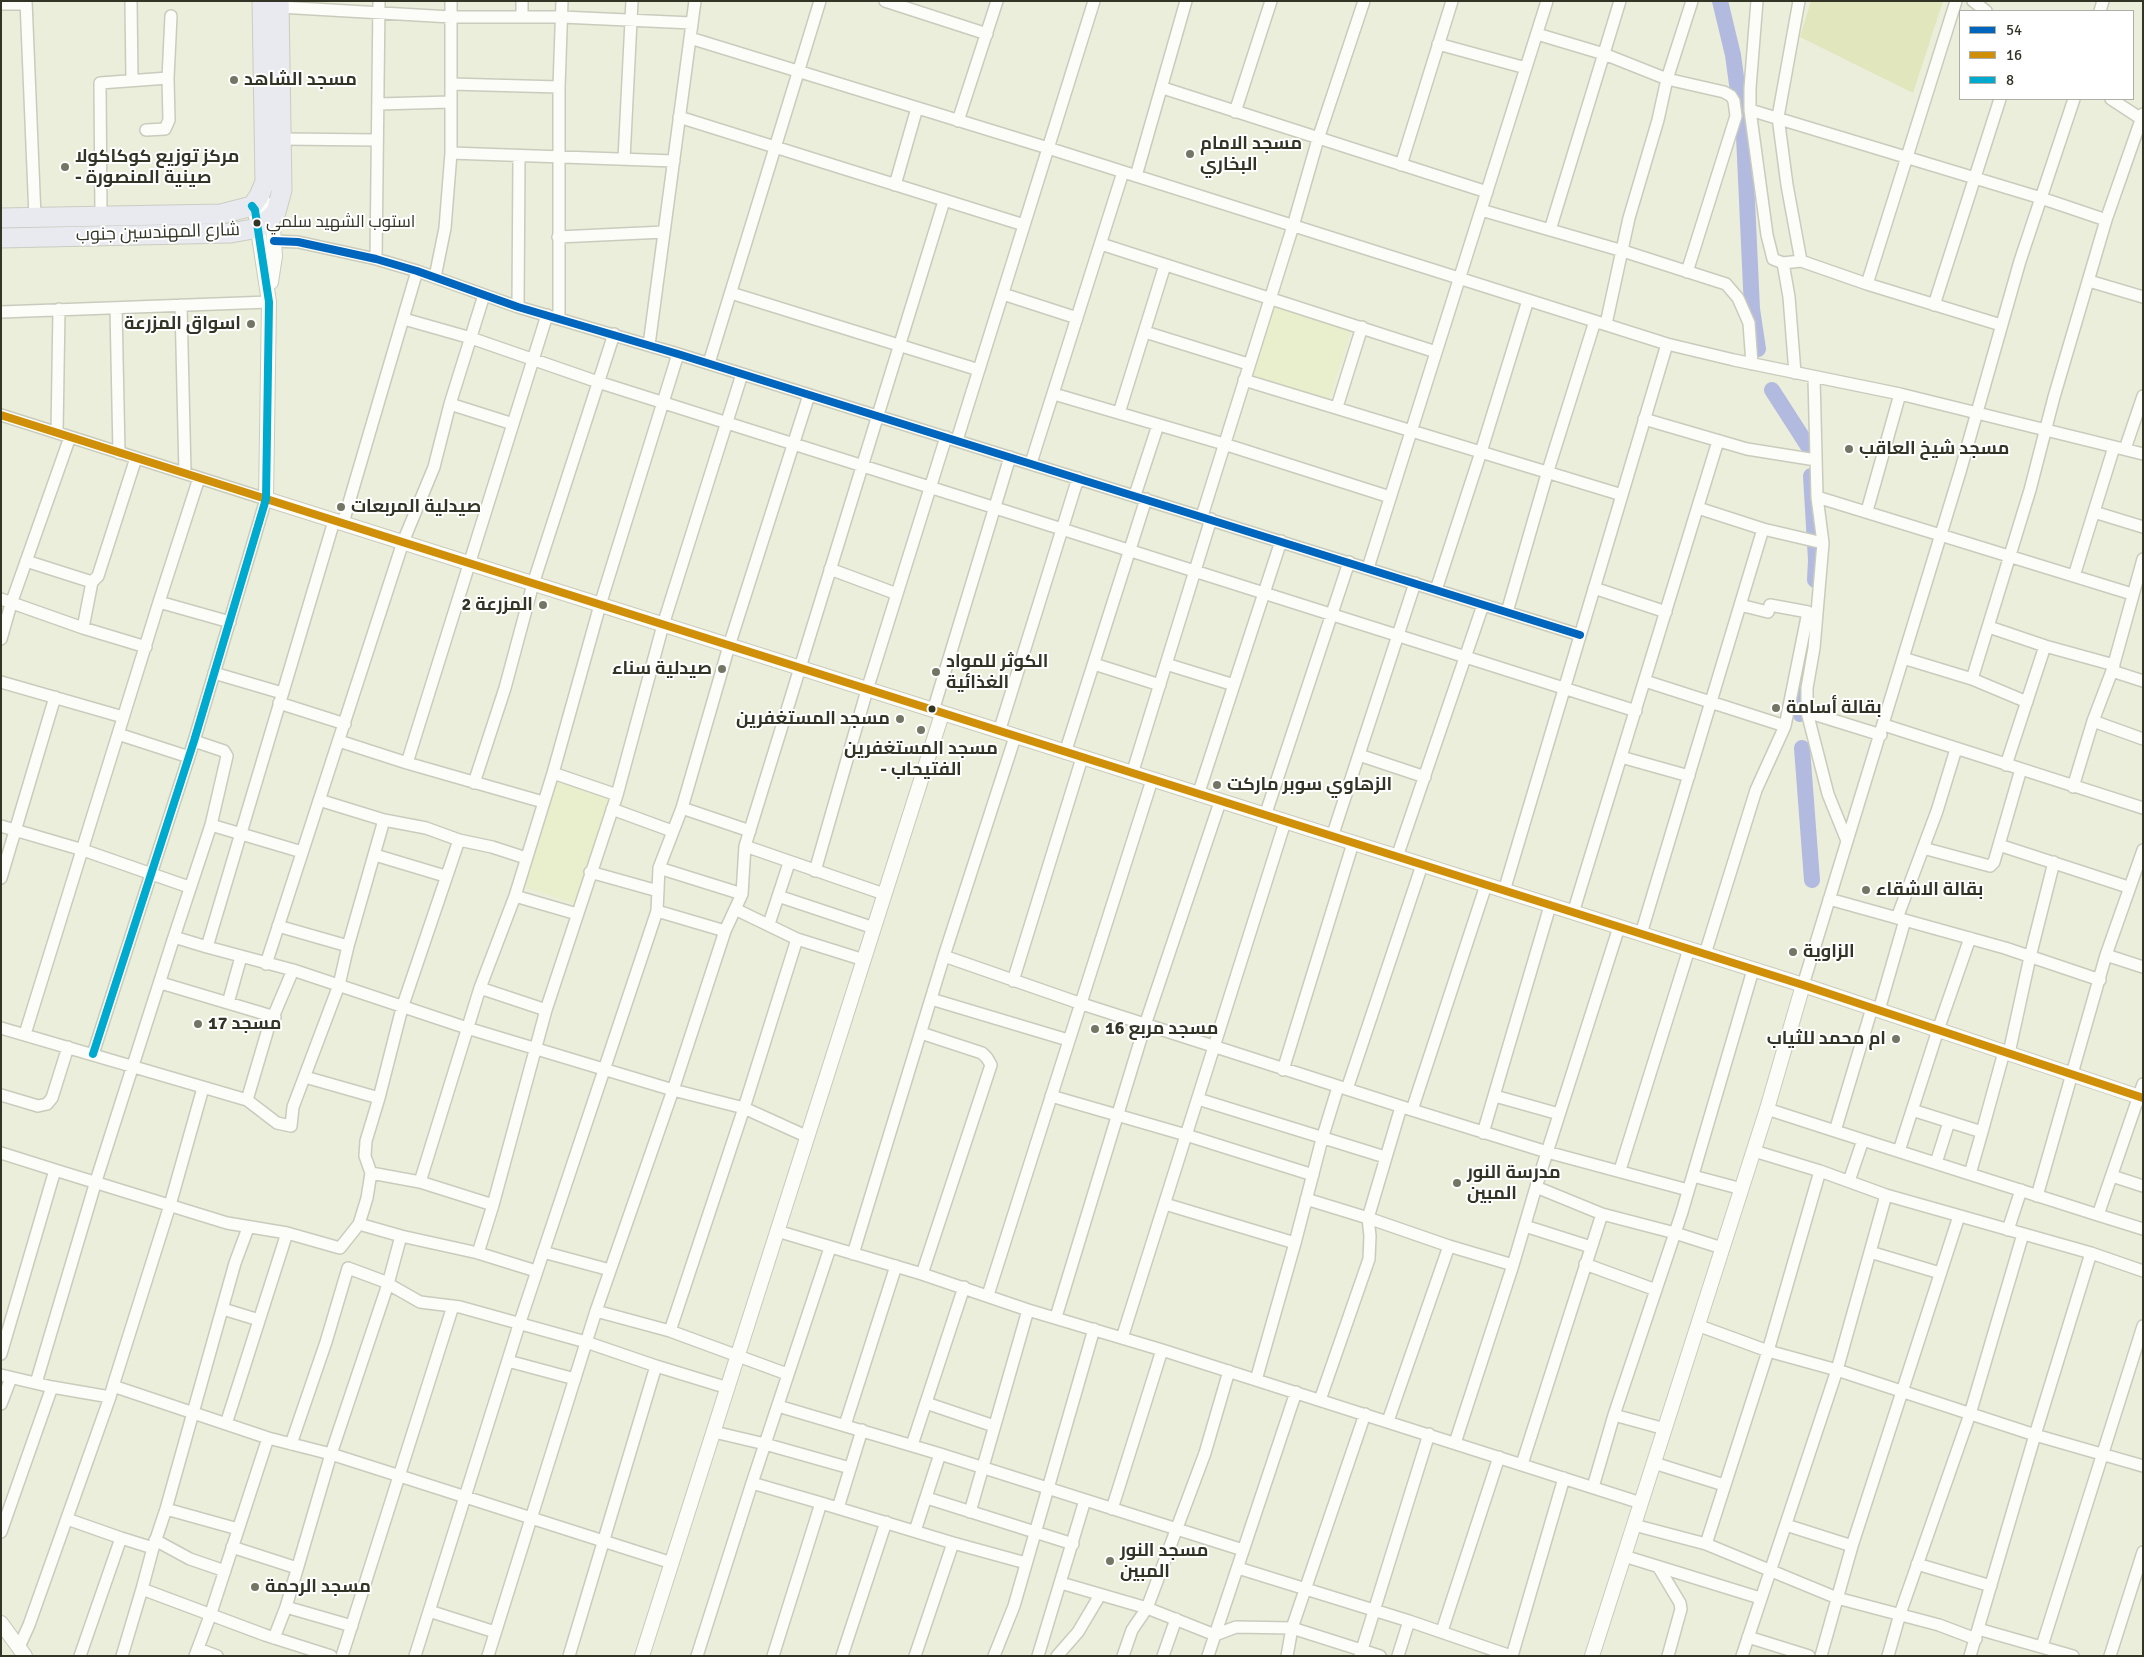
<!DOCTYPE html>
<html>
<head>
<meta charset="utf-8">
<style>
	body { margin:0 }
	#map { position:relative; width:2144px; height:1657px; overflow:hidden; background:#ebeeda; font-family:Signika,sans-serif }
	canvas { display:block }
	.frame { position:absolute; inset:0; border:2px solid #323426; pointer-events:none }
	.legend { position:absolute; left:1959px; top:10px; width:175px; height:90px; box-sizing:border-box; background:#fff; border:1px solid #adaea8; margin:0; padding:6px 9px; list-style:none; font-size:15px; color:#323426 }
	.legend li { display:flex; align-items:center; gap:10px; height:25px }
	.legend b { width:25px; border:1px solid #adaea8 }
</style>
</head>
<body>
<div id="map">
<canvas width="2144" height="1657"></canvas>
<div class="frame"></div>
<ul class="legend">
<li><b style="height:6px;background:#0065bd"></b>54</li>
<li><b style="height:6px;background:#d08f08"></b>16</li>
<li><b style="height:6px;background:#00a9ce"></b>8</li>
</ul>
</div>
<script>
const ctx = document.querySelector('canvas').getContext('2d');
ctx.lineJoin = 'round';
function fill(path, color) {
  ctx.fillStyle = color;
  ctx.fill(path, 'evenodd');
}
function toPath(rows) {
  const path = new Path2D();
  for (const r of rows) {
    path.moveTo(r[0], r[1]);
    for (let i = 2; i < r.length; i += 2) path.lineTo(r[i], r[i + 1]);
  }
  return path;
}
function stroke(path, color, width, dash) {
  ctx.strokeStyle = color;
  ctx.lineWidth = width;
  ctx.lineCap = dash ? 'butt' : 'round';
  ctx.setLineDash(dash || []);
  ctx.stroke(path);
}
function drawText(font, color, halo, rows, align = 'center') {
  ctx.font = font + ' Signika,Cairo,sans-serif';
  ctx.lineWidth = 4;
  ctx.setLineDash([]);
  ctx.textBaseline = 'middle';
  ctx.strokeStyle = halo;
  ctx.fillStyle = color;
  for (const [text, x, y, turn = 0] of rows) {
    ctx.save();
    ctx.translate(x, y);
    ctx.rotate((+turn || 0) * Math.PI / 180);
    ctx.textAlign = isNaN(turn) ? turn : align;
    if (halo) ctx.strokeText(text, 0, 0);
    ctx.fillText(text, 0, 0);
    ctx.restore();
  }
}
const built = toPath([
	[1273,306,1351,330,1329,400,1252,376],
	[557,779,611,797,576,904,522,886]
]);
const green = toPath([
	[1811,1,1943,1,1913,93,1800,37]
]);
const river = toPath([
	[1720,1,1733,55,1744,136,1752,309,1758,349],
	[1772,390,1808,446],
	[1811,476,1816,560,1815,580],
	[1800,714,1804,684],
	[1802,748,1812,880]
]);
const minor = toPath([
	[26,1,35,217],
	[131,1,132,80],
	[522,1,522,16],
	[885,1,987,34],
	[1757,1,1750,88,1750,110,1767,235,1773,259,1783,263,1801,261,1867,284,2001,325],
	[1799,1,1778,117,1787,185,1801,261],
	[1973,1,1986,11],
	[1,4,26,4],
	[279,7,451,17,562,17,692,23],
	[2100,11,2103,1],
	[1537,34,1604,54,1667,79,1724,92,1731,96,1734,101,1736,116,1687,272],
	[690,38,1048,148,1667,344,1734,360,1900,394,2143,454],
	[1438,44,1526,68],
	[451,84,559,87],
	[1163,88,1487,192],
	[2111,99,2143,120],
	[378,104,451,102],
	[1750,110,2041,198,2106,220],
	[1235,112,1271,1],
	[679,117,1024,225],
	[958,121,997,1],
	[146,130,165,129,169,120,168,78],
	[282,139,377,140],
	[451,153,674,161],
	[624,159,632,1],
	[1401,165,1452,1],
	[1136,176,1186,1],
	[895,185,917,108],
	[1481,210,1623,251,1726,284,1738,298,1749,323,1752,364],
	[101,216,100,83,168,78,171,16],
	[1550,230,1620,1],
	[558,237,664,232],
	[274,241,298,242,376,259,417,271,518,307,678,354,1580,635],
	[1101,244,1436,352],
	[376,259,379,1],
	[1783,263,1789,297,1795,373],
	[435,277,445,228,451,153,451,1],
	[2089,281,2143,297],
	[1867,284,1956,1],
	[731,293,979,370],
	[1003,294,1077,318],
	[181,305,185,473],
	[1934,305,2000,99],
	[518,307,519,157],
	[116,308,119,453],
	[1,312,269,302],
	[404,319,471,338,598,382,1636,711],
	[559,319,559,87,562,1],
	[1606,324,1629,218,1658,120,1667,79,1692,1],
	[1145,332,1248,364],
	[649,345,695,1],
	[709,363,820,1],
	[1814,377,1817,497,1823,543,1814,648,1807,688,1807,712,1828,794,1847,841],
	[1244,380,1622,495],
	[1054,394,1224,444,1390,497],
	[450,404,513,424],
	[1337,407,1362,327],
	[1119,413,1165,265],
	[1,415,266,499,194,741,93,1054],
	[1644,419,1747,449,1816,460],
	[57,433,59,309],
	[957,440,1094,1],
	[2125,449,2143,396],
	[1031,463,1123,172],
	[1135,495,1158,425],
	[1817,497,2132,594],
	[1698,508,1763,529,1823,543],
	[1867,511,1900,394],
	[2094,512,2143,527],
	[1202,516,1293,226,1318,139,1364,1],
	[343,523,417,271],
	[26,561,92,582],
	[1368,568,1547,1],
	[830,569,897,594],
	[2074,576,2114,447],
	[1594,588,1666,612],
	[1436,590,1481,452,1528,300],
	[1,599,83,628,146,647],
	[159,602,230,622],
	[1507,612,1547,474,1595,321],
	[1989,627,2045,646,2006,765],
	[83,628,92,582,98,576,136,458],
	[1,639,11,604,70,437],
	[2045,646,2114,665],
	[1903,658,1972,679,2030,490,2054,397,2106,220,2143,114],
	[1094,664,1160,685],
	[1166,664,1234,685],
	[2112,671,2143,681],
	[214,673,282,693],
	[1972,679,2027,702],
	[1645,681,1785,726],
	[1,682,123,717],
	[279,703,345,724],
	[933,711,1010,457],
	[1807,712,1881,735],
	[2093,721,2143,739],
	[1884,725,2143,808],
	[999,732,1078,478],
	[118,734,189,757],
	[339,741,407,763,543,802],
	[1065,753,1146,499],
	[1359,755,1425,777],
	[1621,757,1689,776],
	[407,763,547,315],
	[553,773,617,795],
	[1132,774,1211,519],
	[474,783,505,688,533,584,614,334],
	[2073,787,2093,721,2112,671,2143,559],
	[1198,795,1281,541],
	[319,800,384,820,426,828,459,840,492,847,526,858],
	[682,808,750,831],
	[612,809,672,831],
	[1265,816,1349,562],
	[211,825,302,852],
	[1,826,83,850,189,887],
	[1332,837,1415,583],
	[1999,845,2128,887],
	[745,846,884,894],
	[1923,848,1990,866,1994,862,2021,769],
	[2143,850,2106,955,2143,967],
	[375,855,445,876],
	[1397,857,1483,605],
	[659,868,742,894],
	[815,871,867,690,946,437],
	[590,872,658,891],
	[1,878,55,697],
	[1486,885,1412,1110,1547,1152,1688,1190],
	[1504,891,1667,344],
	[515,896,577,914],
	[778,896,874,928],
	[1829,899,2005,948,2100,980],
	[735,909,797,939,864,960],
	[657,911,725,931],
	[1573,913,1718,441],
	[1897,918,1937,811,1956,749],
	[769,924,789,863],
	[278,926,348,946],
	[1641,934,1763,529],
	[174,937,211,825,227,756,224,751,194,741],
	[207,947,293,970,467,1028,673,1090,744,1108,808,1137],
	[1705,954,1756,790,1785,726,1808,612,1770,605,1768,612,1740,605],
	[944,956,1079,1003,1412,1110],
	[266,964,403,542,434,467,450,404,484,295],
	[1013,981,1082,758],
	[161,983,275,1017],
	[1803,985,1960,472,2020,261,2074,99],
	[480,988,546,1010],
	[931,999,1068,1040],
	[228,1003,241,957],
	[1879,1010,1905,920],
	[1,1028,247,1100,277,1123,291,1126,293,1107,339,985,348,946,384,820],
	[921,1033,982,1053,987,1058,991,1065,922,1274],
	[25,1034,159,602,199,478],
	[2009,1053,2030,957,2054,862],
	[1283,1070,1353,843],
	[305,1077,379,1098],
	[2143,1084,2098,1215,2143,1229],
	[1347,1089,1422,865],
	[1,1095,38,1106,47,1104,52,1098,68,1047],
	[1051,1096,1186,1135,1313,1175],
	[1495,1096,1559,1114],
	[1198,1099,1385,1157],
	[247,1100,268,1029,293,970],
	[1767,1109,1835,1131],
	[1912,1110,1982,1132,2004,1052],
	[1483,1133,1550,906],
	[1863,1140,2098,1215],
	[1754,1151,1820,1171,1886,1195,2091,1253,2143,1271],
	[1899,1151,1938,1030,1970,938],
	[1,1153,55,1170,1,1354],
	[1936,1163,1949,1122],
	[55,1170,227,1223,287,1233,340,1248,359,1224,367,1198,371,1173,420,1182,493,1205],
	[1620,1170,1689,949],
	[371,1173,365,1156,366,1141,379,1098,402,1008,459,840],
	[1970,1174,1982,1132],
	[1693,1176,1742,1189],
	[2112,1176,2143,1186],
	[1849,1181,1863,1140,1835,1131,1872,1008],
	[420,1182,480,988,515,896,553,773,600,605,678,354],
	[1536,1187,1602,1214,1675,1233,1722,1248],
	[2037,1196,2106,955],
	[1306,1199,1368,1218,1401,1107],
	[1165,1204,1295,1243],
	[359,1224,401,1236,478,1253,536,1271],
	[1525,1226,1591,1247],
	[2008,1230,2021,1190],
	[777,1231,922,1274,1028,1310,1162,1350,1641,1503],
	[543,1252,610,1270],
	[1870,1252,1940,1273],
	[478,1253,493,1205,546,1010,617,795,663,625,742,374],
	[853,1254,944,956,1015,737],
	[1585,1264,1656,1290],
	[988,1295,1152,780],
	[223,1309,259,1320],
	[596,1311,670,1331,787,1374],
	[1056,1317,1145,1025,1220,802],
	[1697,1325,1768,1351,1837,1370,2035,1435,2143,1466],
	[670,1331,744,1108,797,939],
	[1122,1338,1285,822],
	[508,1361,575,1379],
	[1,1375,52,1387,110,1397,113,1386,268,1438,331,1454,672,1563],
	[1256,1380,1295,1243,1322,1139,1338,1087],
	[36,1383,96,1181,174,937,207,947,334,521],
	[113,1386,170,1205,203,1088],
	[1320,1400,1369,1259,1370,1236,1368,1218,1449,1246],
	[926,1403,994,1426],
	[1,1404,11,1378],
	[778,1406,940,1454,1243,1550],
	[1614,1415,1665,1429],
	[1388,1421,1449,1246,1513,1265],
	[226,1424,287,1233],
	[845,1425,896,1266],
	[714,1432,765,1444,850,1468],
	[1455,1443,1513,1265,1536,1187,1619,927],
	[291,1444,326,1342,348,1268,383,1281,420,1302,460,1307,586,1342,656,1366,728,1388],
	[912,1445,964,1287],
	[1654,1463,1724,1485],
	[1522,1464,1602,1214],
	[752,1483,830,1248],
	[1593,1487,1614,1415,1682,1212,1753,970],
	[927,1498,1073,1544],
	[821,1503,953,1543,915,1656],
	[838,1508,862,1430],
	[166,1509,238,1529],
	[1112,1509,1162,1350],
	[970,1512,1028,1310],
	[67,1519,121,1538],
	[1634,1525,1706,1544,1837,1598,1939,1625,1976,1639],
	[1786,1525,1852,1546],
	[915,1531,940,1454],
	[1,1532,52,1387],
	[155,1540,190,1559,225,1571],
	[953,1543,1026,1563],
	[1706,1544,1768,1351,1820,1171],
	[232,1547,297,1568],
	[153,1548,142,1589,265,1635,331,1656],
	[1624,1556,1760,1598],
	[1917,1564,1991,1586],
	[1238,1568,1409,1621],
	[1659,1568,1680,1603,1681,1609,1668,1656],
	[1061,1583,1147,1608,1215,1635,1236,1627,1292,1628,1365,1414],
	[286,1607,352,1626],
	[429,1611,495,1632],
	[1978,1629,2073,1656],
	[1442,1631,1499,1457],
	[1748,1637,1809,1656],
	[274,1638,286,1607,331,1454,388,1284,401,1236],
	[2042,1646,2143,1326],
	[19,1647,29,1625,110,1397],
	[198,1649,217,1656],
	[80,1656,121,1538,153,1548,166,1509,235,1263,248,1228],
	[122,1656,142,1589],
	[195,1656,210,1616,268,1438],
	[342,1656,453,1306],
	[415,1656,519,1325,657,911,659,868,682,808,729,646,809,395],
	[488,1656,596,1311,673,1090,725,931,742,894,745,846,944,201],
	[569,1656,656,1366],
	[697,1656,752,1483,821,1503,773,1656],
	[842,1656,886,1522],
	[994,1656,1014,1606,1094,1329],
	[1038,1656,1085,1500],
	[1057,1656,1078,1632,1100,1595],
	[1123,1656,1132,1630,1147,1608,1205,1453,1229,1371],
	[1163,1656,1176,1619],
	[1208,1656,1296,1392],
	[1287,1656,1292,1628,1380,1656],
	[1360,1656,1429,1434],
	[1398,1656,1409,1621,1511,1656],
	[1512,1656,1564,1478],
	[1742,1656,1837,1370,1886,1195],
	[1821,1656,1852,1546,1959,1216],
	[1888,1656,1900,1614,1970,1414,2023,1234],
	[1970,1656,2035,1435,2091,1253],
	[2110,1656,2143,1552]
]);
const tertiary = toPath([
	[259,196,269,209,273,228,275,256,271,282],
	[252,206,255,210,269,302,266,499,1803,985,2143,1098],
	[1,1623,25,1656],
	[642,1656,942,714],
	[1592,1656,1767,1109,1803,985]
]);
const trunk = toPath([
	[1,218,221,214,252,206,259,196,265,182,262,1],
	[1,238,231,233,258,228,271,217,276,212,282,190,279,1]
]);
const bus1 = toPath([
	[274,241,298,242,376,259,417,271,518,307,678,354,1580,635]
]);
const bus2 = toPath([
	[1,415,1803,985,2143,1098]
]);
const bus3 = toPath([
	[93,1054,194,741,266,499,269,302,255,210,252,206]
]);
const markers = [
	[234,80,5,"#737565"],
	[1190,154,5,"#737565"],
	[65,167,5,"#737565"],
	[257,223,4.5,"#323426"],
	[251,324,5,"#737565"],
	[1849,449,5,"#737565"],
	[341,507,5,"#737565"],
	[543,605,5,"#737565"],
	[722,669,5,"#737565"],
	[936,672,5,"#737565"],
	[1776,708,5,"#737565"],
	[932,709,4.5,"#323426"],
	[900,719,5,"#737565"],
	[921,730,5,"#737565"],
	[1217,785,5,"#737565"],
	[1866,890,5,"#737565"],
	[1793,952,5,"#737565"],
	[198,1024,5,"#737565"],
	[1095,1029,5,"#737565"],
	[1896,1039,5,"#737565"],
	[1457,1183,5,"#737565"],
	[1110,1561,5,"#737565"],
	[255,1587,5,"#737565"]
];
const busNames = [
	["استوب الشهيد سلمي",266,223]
];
const poiNames = [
	["مسجد الشاهد",244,80],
	["مسجد الامام",1200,144],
	["البخاري",1200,165],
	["مركز توزيع كوكاكولا",75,157],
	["- صينية المنصورة",75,178],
	["اسواق المزرعة",241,324,"right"],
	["مسجد شيخ العاقب",1859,449],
	["صيدلية المربعات",351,507],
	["المزرعة 2",533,605,"right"],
	["الكوثر للمواد",946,662],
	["الغذائية",946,683],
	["صيدلية سناء",712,669,"right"],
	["بقالة أسامة",1786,708],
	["مسجد المستغفرين",890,719,"right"],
	["مسجد المستغفرين",921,749,"center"],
	["- الفتيحاب",921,770,"center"],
	["الزهاوي سوبر ماركت",1227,785],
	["بقالة الاشقاء",1876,890],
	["الزاوية",1803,952],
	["مسجد 17",208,1024],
	["مسجد مربع 16",1105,1029],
	["ام محمد للثياب",1886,1039,"right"],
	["مدرسة النور",1467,1173],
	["المبين",1467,1194],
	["مسجد النور",1120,1551],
	["المبين",1120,1572],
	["مسجد الرحمة",265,1587]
];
const streetNames = [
	["شارع المهندسين جنوب",158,233,-2]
];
fill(built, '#e9efcd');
fill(green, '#e1e6bc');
stroke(river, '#b2bae0', 16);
stroke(minor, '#c9ccbc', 14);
stroke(tertiary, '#c9ccbc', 16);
stroke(trunk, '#cbccc2', 21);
stroke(minor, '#fcfcf9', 11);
stroke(tertiary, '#fcfcf9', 14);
stroke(trunk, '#e8eaef', 19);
stroke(bus1, '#0065bd', 8);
stroke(bus2, '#d08f08', 8);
stroke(bus3, '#00a9ce', 8);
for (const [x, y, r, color] of markers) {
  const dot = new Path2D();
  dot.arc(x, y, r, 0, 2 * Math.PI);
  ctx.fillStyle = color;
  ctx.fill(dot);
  stroke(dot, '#fff', 2);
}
drawText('17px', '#323426', '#fff', busNames, 'left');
drawText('bold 18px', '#323426', '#fff', poiNames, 'left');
drawText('18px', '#323426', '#fff', streetNames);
</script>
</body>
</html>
